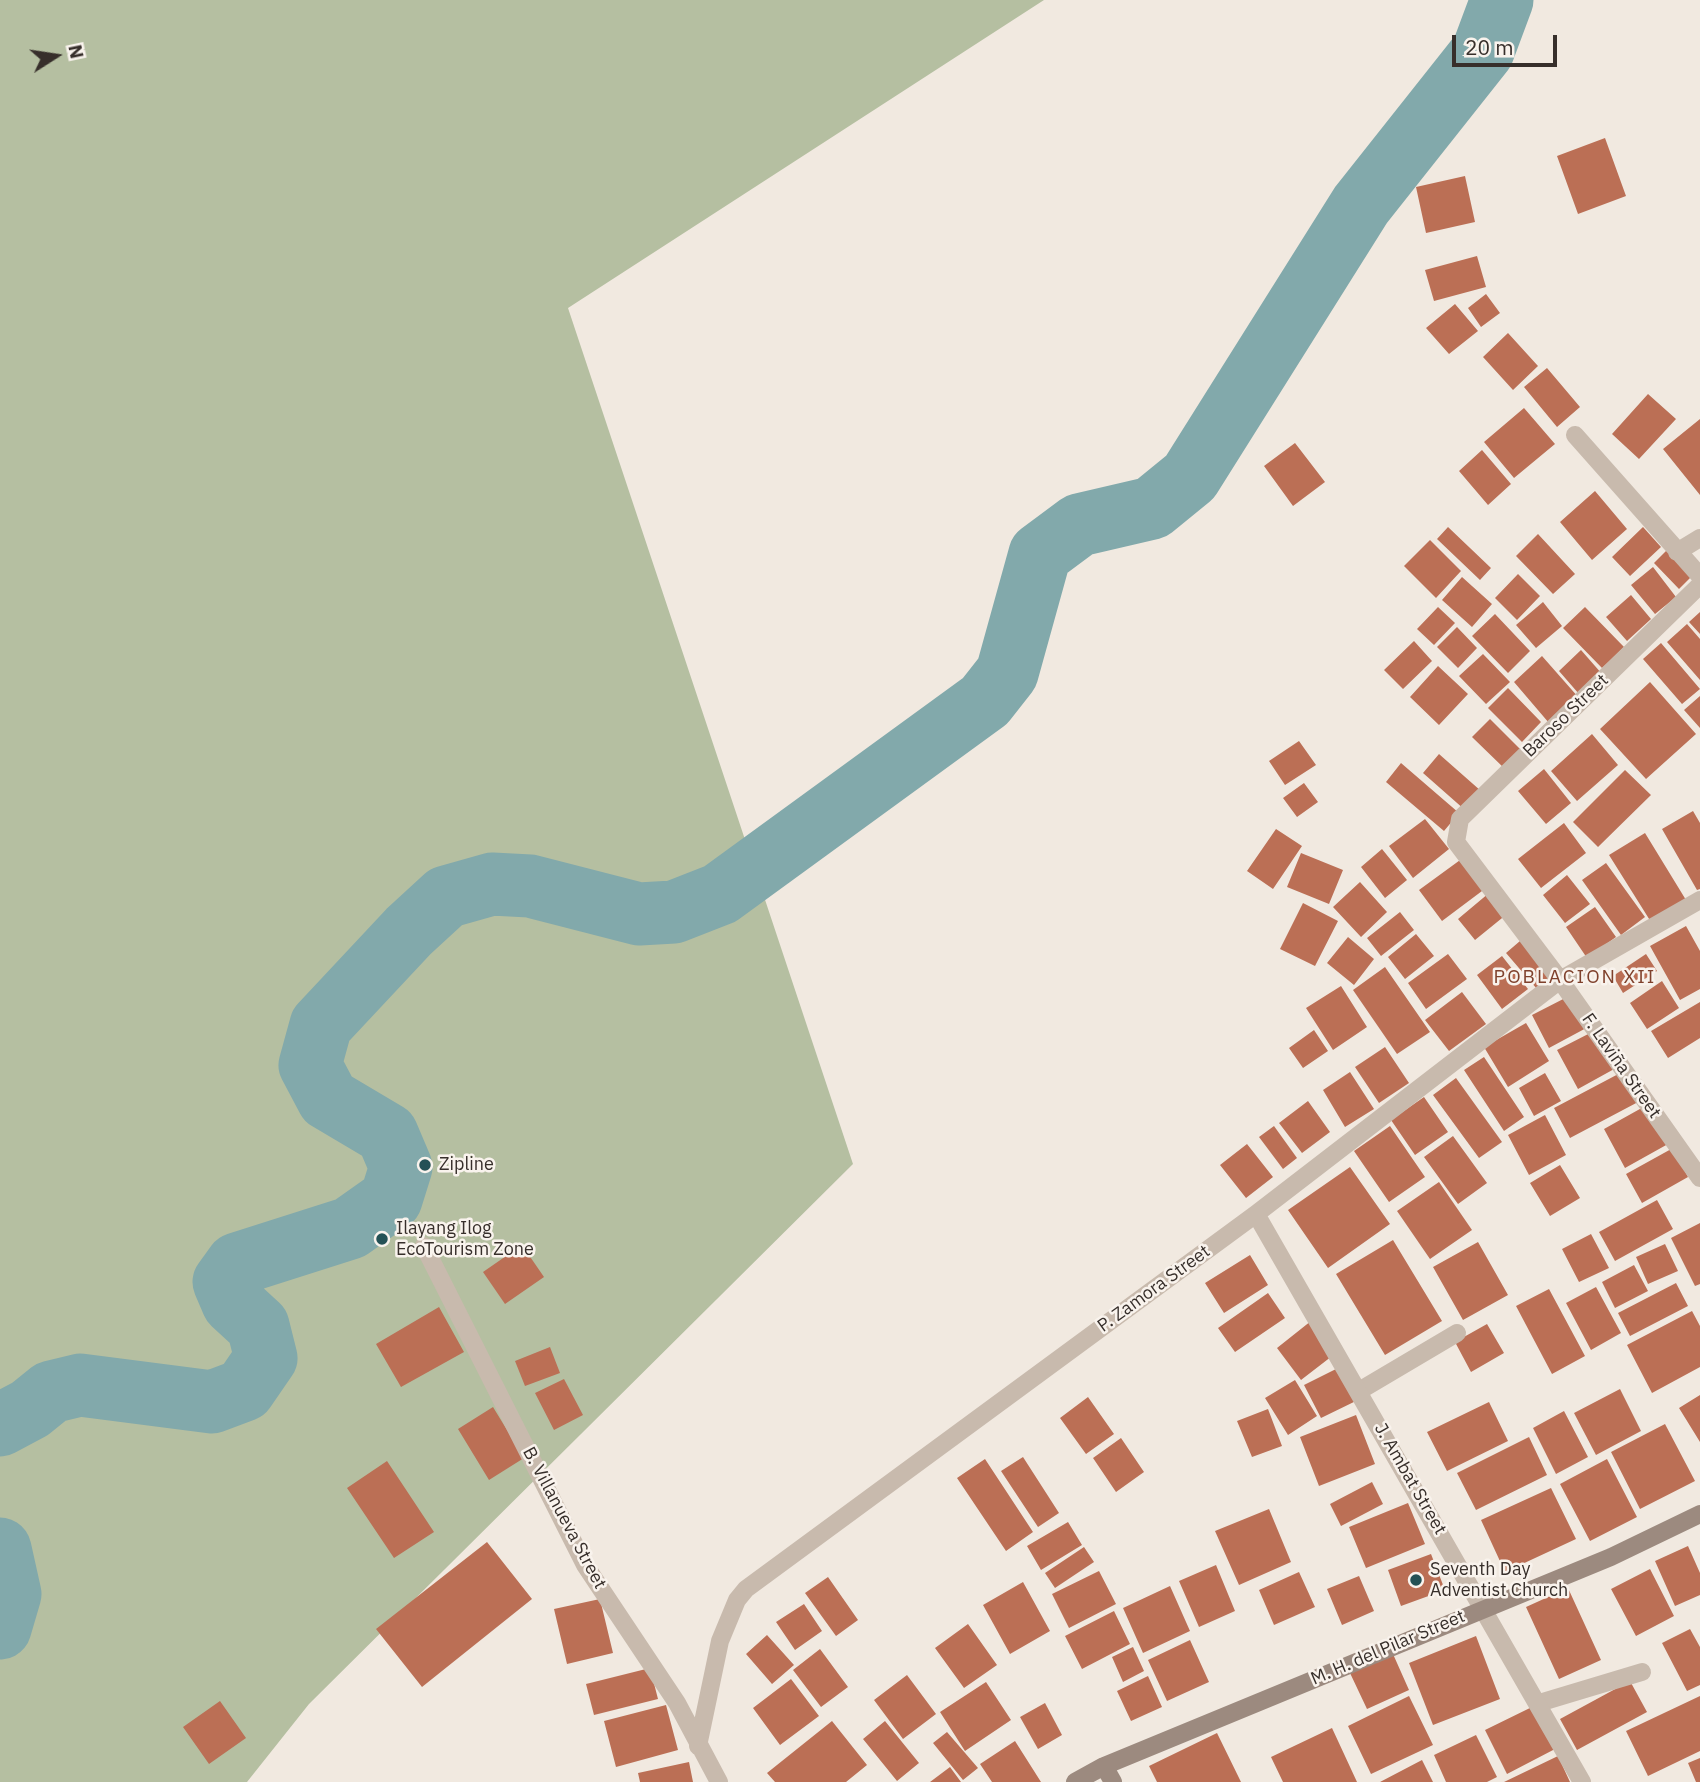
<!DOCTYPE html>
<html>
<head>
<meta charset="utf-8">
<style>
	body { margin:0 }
	#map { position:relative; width:1700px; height:1782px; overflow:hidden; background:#f1e9e0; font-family:"IBM Plex Sans",sans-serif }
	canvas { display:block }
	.north { position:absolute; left:21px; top:21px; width:70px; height:70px; -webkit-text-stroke:5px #f9f3ed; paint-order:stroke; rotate:78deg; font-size:19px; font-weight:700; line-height:28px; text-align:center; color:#372f2b }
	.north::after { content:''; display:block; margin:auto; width:24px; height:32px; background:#372f2b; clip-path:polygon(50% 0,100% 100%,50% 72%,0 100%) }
	.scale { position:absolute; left:1452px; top:35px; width:105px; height:32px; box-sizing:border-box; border:4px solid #372f2b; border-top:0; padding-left:9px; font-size:21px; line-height:24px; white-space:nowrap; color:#372f2b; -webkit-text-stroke:5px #f9f3ed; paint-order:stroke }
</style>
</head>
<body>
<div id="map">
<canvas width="1700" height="1782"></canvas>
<div class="north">N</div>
<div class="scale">20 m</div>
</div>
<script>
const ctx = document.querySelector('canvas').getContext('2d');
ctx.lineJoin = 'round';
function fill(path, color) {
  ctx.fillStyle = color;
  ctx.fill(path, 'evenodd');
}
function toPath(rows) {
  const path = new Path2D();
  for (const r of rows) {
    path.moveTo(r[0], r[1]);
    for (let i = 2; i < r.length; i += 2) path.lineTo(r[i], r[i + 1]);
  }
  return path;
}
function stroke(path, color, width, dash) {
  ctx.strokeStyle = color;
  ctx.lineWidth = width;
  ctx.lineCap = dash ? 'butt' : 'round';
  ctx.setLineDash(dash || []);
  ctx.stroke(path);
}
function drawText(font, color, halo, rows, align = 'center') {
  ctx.font = font + ' "IBM Plex Sans",sans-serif';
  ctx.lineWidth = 5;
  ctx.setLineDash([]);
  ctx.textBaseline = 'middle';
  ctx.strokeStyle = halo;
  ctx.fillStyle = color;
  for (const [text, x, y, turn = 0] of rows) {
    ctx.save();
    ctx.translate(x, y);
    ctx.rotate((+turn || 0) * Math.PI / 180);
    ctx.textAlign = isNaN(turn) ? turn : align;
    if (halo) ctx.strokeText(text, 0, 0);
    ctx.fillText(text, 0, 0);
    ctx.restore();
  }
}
const green = toPath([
	[0,0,1044,0,568,308,853,1164,309,1704,247,1782,0,1782]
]);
const river = toPath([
	[0,1425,30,1409,51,1392,80,1385,212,1402,244,1390,266,1358,258,1326,233,1303,224,1282,237,1264,350,1228,391,1199,401,1167,387,1134,328,1099,310,1065,321,1025,409,931,446,897,492,884,530,886,639,914,674,912,720,894,985,701,1007,673,1040,554,1079,525,1152,508,1190,477,1361,205,1483,51,1502,0],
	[0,1549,10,1594,0,1628]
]);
const building = toPath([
	[1605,138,1626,196,1578,214,1557,156],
	[1465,176,1475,222,1426,233,1416,187],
	[1477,256,1486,287,1434,301,1425,270],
	[1486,294,1500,313,1481,327,1468,308],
	[1455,304,1478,331,1449,354,1426,328],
	[1508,333,1538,366,1513,390,1483,357],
	[1547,368,1580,407,1557,427,1524,387],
	[1648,394,1676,419,1639,459,1612,434],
	[1524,408,1555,444,1514,478,1484,442],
	[1700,419,1700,495,1663,449],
	[1295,443,1325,482,1293,506,1264,466],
	[1482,450,1511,484,1488,505,1459,471],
	[1595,491,1627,529,1592,560,1560,522],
	[1448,527,1491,568,1480,580,1437,539],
	[1643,527,1661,547,1630,576,1612,557],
	[1538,534,1575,574,1553,594,1516,556],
	[1430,540,1461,571,1436,598,1404,566],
	[1670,547,1695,573,1679,589,1654,563],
	[1653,567,1676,597,1655,614,1631,585],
	[1518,574,1540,596,1517,620,1495,598],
	[1462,577,1492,604,1472,627,1442,600],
	[1631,595,1651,619,1627,641,1606,617],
	[1543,602,1562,626,1536,648,1516,625],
	[1438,607,1455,623,1434,645,1417,629],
	[1585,607,1624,647,1602,668,1563,628],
	[1700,612,1700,634,1689,622],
	[1495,614,1530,651,1508,673,1472,636],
	[1687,624,1700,639,1700,680,1667,642],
	[1457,627,1477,648,1458,668,1437,647],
	[1414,641,1432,661,1403,689,1384,670],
	[1661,643,1700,689,1682,704,1643,659],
	[1581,650,1602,674,1579,694,1559,671],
	[1483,654,1510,682,1486,704,1459,676],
	[1542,656,1579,698,1549,723,1514,682],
	[1438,666,1468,694,1439,725,1410,697],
	[1650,682,1696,734,1646,779,1600,729],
	[1508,688,1541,722,1522,742,1488,708],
	[1700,696,1700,728,1684,710],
	[1490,719,1523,752,1506,770,1472,737],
	[1592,734,1618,765,1577,801,1551,771],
	[1299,741,1316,765,1285,785,1269,761],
	[1439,754,1481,791,1465,810,1423,773],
	[1401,763,1459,813,1444,831,1386,782],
	[1544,769,1571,803,1546,824,1518,791],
	[1625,770,1651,795,1598,847,1573,822],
	[1304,783,1318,802,1297,817,1283,798],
	[1693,811,1700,823,1700,889,1697,890,1662,829],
	[1425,819,1449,849,1413,878,1389,846],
	[1564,823,1586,853,1541,888,1518,859],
	[1276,829,1302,846,1273,889,1247,871],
	[1645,833,1686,900,1651,922,1609,855],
	[1382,849,1407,880,1385,898,1361,867],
	[1301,853,1343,870,1329,904,1287,887],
	[1467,855,1490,885,1442,921,1419,890],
	[1606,863,1645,917,1621,935,1582,880],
	[1567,875,1590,904,1565,923,1543,895],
	[1360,882,1387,912,1361,937,1333,907],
	[1489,893,1507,914,1475,940,1458,919],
	[1303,903,1338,921,1315,966,1280,949],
	[1595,907,1616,937,1587,958,1566,927],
	[1400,912,1414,930,1381,956,1367,938],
	[1686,926,1700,951,1700,989,1680,1000,1650,946],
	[1416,934,1434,956,1405,979,1388,957],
	[1527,935,1557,972,1537,989,1506,953],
	[1348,937,1374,959,1354,985,1327,963],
	[1448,954,1467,979,1426,1009,1408,983],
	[1646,954,1657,971,1623,993,1613,976],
	[1502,956,1528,989,1502,1009,1477,975],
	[1385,967,1430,1032,1397,1054,1353,990],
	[1662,981,1679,1008,1647,1029,1630,1003],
	[1341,986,1367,1027,1333,1050,1306,1008],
	[1462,992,1486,1024,1449,1051,1425,1020],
	[1573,994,1590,1026,1549,1048,1532,1015],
	[1700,1002,1700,1038,1668,1058,1651,1031],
	[1526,1023,1549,1061,1508,1087,1484,1047],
	[1314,1030,1328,1051,1303,1068,1289,1048],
	[1596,1030,1616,1068,1578,1089,1557,1050],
	[1385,1047,1409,1083,1379,1103,1355,1067],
	[1484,1057,1524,1117,1504,1131,1464,1070],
	[1624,1071,1640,1101,1570,1138,1554,1108],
	[1350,1072,1374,1109,1345,1127,1323,1090],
	[1545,1073,1561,1101,1534,1116,1519,1088],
	[1456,1078,1502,1142,1479,1158,1433,1095],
	[1424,1097,1448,1132,1415,1155,1391,1120],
	[1308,1101,1330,1132,1302,1153,1279,1123],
	[1647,1105,1668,1144,1625,1168,1604,1129],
	[1545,1115,1566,1155,1529,1175,1508,1135],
	[1274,1126,1297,1158,1283,1169,1259,1137],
	[1390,1126,1425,1177,1389,1202,1354,1151],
	[1453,1136,1487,1183,1458,1204,1424,1157],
	[1247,1144,1273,1177,1246,1198,1220,1165],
	[1673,1148,1688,1177,1642,1203,1626,1174],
	[1560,1165,1580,1198,1550,1216,1530,1183],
	[1350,1167,1390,1224,1328,1268,1288,1210],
	[1439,1182,1472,1230,1430,1259,1397,1211],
	[1657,1200,1673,1229,1615,1261,1599,1232],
	[1700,1223,1700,1284,1695,1286,1671,1238],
	[1591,1234,1609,1268,1579,1282,1562,1249],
	[1393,1240,1442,1321,1385,1355,1336,1274],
	[1478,1242,1508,1295,1463,1320,1433,1267],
	[1665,1244,1678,1271,1648,1284,1636,1257],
	[522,1245,544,1277,505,1304,483,1272],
	[1250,1255,1268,1285,1224,1313,1205,1283],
	[1634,1265,1648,1291,1615,1308,1602,1282],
	[1676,1283,1688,1306,1630,1336,1618,1313],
	[1596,1287,1621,1333,1591,1350,1566,1303],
	[1549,1289,1585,1356,1552,1374,1516,1306],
	[1268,1293,1285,1318,1235,1352,1218,1328],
	[439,1307,464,1352,401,1387,376,1344],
	[1692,1311,1700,1326,1700,1367,1652,1393,1627,1345],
	[1311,1321,1336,1353,1301,1380,1277,1348],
	[1487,1324,1504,1353,1471,1372,1455,1342],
	[550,1347,560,1373,525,1386,515,1361],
	[1344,1365,1360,1399,1321,1418,1304,1385],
	[564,1379,583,1415,554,1430,535,1393],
	[1295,1380,1317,1416,1288,1435,1265,1398],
	[1620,1389,1641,1431,1596,1455,1574,1413],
	[1700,1395,1700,1442,1679,1408],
	[1088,1397,1114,1434,1086,1454,1060,1418],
	[1489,1402,1508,1441,1447,1471,1427,1432],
	[493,1407,524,1458,489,1480,458,1429],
	[1268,1409,1282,1446,1252,1457,1237,1421],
	[1564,1411,1588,1457,1556,1474,1533,1428],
	[1356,1415,1375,1464,1319,1486,1300,1437],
	[1665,1424,1695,1481,1640,1509,1611,1452],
	[1529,1437,1547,1475,1476,1510,1457,1473],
	[1121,1438,1144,1472,1116,1492,1093,1458],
	[1023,1457,1059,1513,1038,1527,1001,1471],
	[985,1459,1033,1532,1006,1551,957,1478],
	[1607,1459,1637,1517,1590,1541,1560,1484],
	[387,1461,434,1532,394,1558,347,1488],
	[1372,1482,1383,1504,1341,1526,1330,1504],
	[1551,1488,1576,1539,1505,1572,1481,1520],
	[1408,1503,1425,1544,1366,1568,1349,1527],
	[1269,1509,1291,1562,1239,1585,1215,1531],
	[1068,1522,1082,1545,1041,1570,1027,1546],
	[487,1542,532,1599,422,1687,376,1629],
	[1688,1546,1700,1573,1700,1595,1675,1606,1655,1561],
	[1084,1547,1094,1562,1055,1588,1045,1573],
	[1431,1554,1445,1590,1401,1606,1388,1570],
	[1216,1565,1235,1611,1199,1627,1179,1581],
	[1650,1569,1674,1616,1636,1636,1611,1589],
	[1099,1571,1116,1604,1069,1628,1052,1594],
	[1299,1572,1315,1607,1274,1625,1259,1590],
	[1359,1576,1374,1611,1342,1625,1327,1589],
	[828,1577,858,1620,836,1636,805,1593],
	[1023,1582,1050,1631,1010,1654,983,1605],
	[1170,1586,1190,1631,1143,1653,1123,1608],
	[1568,1588,1601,1660,1559,1679,1526,1607],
	[600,1599,613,1653,567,1664,554,1609],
	[804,1604,822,1631,795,1650,776,1622],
	[1114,1611,1130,1644,1082,1669,1065,1636],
	[968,1624,997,1665,964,1688,935,1648],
	[1690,1629,1700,1647,1700,1685,1687,1691,1662,1643],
	[767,1635,794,1665,772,1684,746,1654],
	[1476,1636,1500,1699,1433,1725,1409,1663],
	[1190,1640,1209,1682,1167,1701,1148,1660],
	[1133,1647,1144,1671,1123,1682,1112,1657],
	[820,1649,848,1687,821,1707,793,1670],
	[1393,1654,1409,1690,1367,1709,1350,1673],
	[650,1668,658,1699,594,1715,586,1684],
	[907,1675,936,1714,903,1739,874,1700],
	[1148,1676,1162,1707,1131,1721,1117,1691],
	[791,1679,819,1716,780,1745,753,1708],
	[1630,1681,1647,1712,1577,1750,1560,1719],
	[986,1682,1011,1720,965,1751,940,1712],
	[1409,1696,1433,1745,1371,1774,1348,1726],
	[1700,1696,1700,1751,1648,1776,1626,1731],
	[220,1701,246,1738,209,1764,183,1727],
	[1045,1703,1062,1735,1038,1749,1020,1717],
	[666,1705,678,1750,616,1767,604,1721],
	[1534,1706,1555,1749,1507,1774,1485,1730],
	[832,1721,867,1765,846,1782,775,1782,767,1773],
	[885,1721,919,1763,897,1781,863,1739],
	[1332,1728,1357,1782,1283,1782,1271,1757],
	[947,1732,978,1768,963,1780,933,1743],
	[1217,1733,1241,1782,1157,1782,1149,1766],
	[1476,1735,1497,1777,1487,1782,1446,1782,1434,1755],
	[1015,1741,1041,1782,992,1782,980,1764],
	[1558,1756,1570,1782,1504,1782],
	[1700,1758,1700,1782,1696,1782,1688,1763],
	[1422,1760,1433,1782,1380,1782],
	[689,1762,693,1782,640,1782,638,1773],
	[950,1767,961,1782,930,1782]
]);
const lane = toPath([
	[1359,1391,1457,1333],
	[1539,1703,1642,1672]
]);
const street = toPath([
	[1575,435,1700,576],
	[1677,552,1700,538],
	[1700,585,1460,819,1456,842,1560,980,1700,1178],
	[1256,1214,1582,1782],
	[424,1246,585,1565,677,1703,719,1782],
	[698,1746,720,1641,737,1600,746,1589,1256,1214,1560,980,1700,900]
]);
const secondary = toPath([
	[1104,1766,1113,1782],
	[1075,1782,1104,1766,1611,1557,1700,1514]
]);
const markers = [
	[425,1165,7,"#245155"],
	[382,1239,7,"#245155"],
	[1416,1580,7,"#245155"]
];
const streetNames = [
	["Baroso Street",1566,716,-44],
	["F. Laviña Street",1621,1066,55],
	["P. Zamora Street",1154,1289,-36],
	["J. Ambat Street",1410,1479,60],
	["B. Villanueva Street",564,1518,62],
	["M. H. del Pilar Street",1388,1648,-23]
];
const poiNames = [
	["Zipline",439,1165],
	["Ilayang Ilog",396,1229],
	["EcoTourism Zone",396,1250],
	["Seventh Day",1430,1570],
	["Adventist Church",1430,1591]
];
const neighbourhoodNames = [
	["POBLACION XII",1575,978]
];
fill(green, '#b5bfa1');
stroke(river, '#82a9ab', 63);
fill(building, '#bb6f55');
stroke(lane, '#c8baad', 18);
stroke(street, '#c8baad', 18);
stroke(secondary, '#9c8a7f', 18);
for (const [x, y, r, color] of markers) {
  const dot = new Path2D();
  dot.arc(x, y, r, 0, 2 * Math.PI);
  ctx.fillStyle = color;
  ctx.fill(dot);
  stroke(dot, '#f9f3ed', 2.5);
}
drawText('18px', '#372f2b', '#f9f3ed', streetNames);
drawText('18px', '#372f2b', '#f9f3ed', poiNames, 'left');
ctx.letterSpacing = '2px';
drawText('19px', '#7f412c', '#f9f3ed', neighbourhoodNames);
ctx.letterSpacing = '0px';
</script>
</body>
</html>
